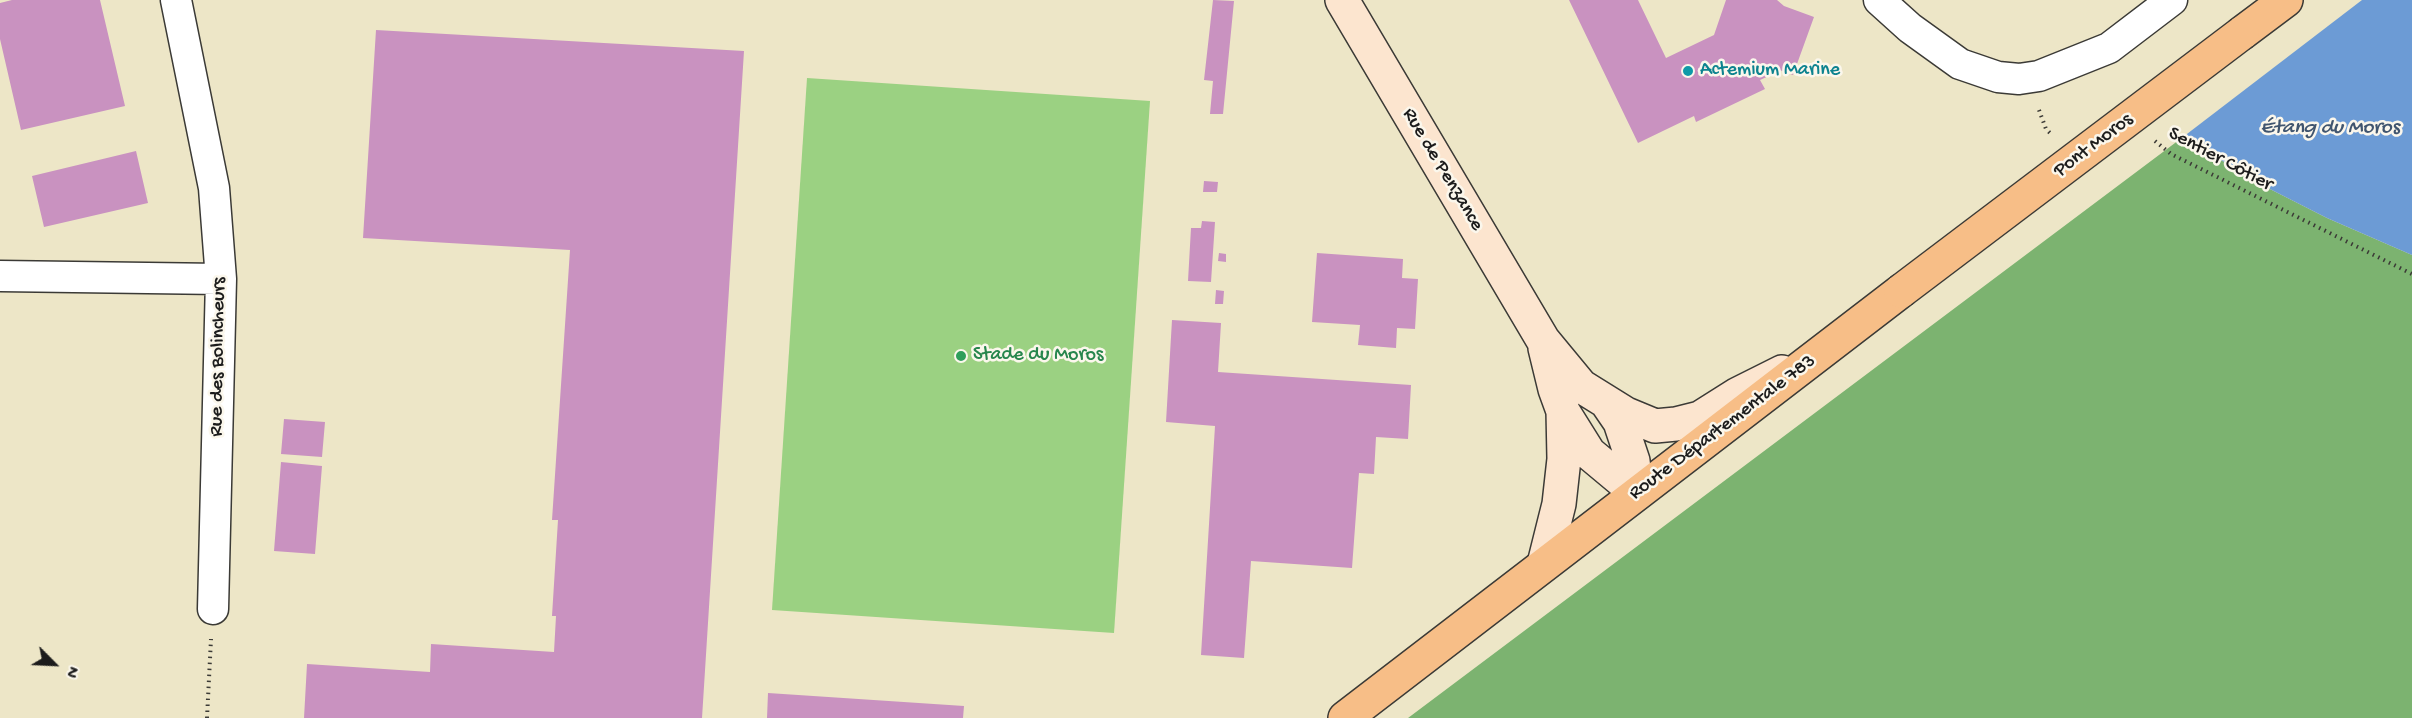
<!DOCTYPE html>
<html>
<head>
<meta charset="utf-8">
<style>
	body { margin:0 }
	#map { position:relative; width:2412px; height:718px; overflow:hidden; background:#ede6c7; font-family:"Gochi Hand",sans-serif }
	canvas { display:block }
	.north { position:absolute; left:24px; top:634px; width:60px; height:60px; -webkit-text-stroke:4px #fbf7ec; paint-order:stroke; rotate:114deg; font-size:16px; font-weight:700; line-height:24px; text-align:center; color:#1c1c1c }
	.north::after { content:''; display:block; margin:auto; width:21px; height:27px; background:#1c1c1c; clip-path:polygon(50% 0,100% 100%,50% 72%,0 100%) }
</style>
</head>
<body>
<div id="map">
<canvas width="2412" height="718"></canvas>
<div class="north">N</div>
</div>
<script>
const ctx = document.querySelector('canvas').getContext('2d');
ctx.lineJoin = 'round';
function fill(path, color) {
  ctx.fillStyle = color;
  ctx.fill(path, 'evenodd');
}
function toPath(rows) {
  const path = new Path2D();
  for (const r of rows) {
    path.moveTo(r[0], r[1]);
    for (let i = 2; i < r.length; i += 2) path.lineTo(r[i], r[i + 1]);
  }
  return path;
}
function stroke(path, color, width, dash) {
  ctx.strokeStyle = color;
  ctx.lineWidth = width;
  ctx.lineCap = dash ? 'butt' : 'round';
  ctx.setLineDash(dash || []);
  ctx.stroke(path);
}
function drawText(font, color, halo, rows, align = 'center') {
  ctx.font = font + ' "Gochi Hand",sans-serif';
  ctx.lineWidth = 5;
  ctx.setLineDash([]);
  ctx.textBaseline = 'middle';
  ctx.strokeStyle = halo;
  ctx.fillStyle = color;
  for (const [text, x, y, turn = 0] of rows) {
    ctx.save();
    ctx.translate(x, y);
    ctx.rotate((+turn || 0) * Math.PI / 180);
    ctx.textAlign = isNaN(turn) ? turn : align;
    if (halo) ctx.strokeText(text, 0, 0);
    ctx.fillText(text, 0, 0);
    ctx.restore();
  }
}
const green = toPath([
	[807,78,1150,101,1114,633,772,610]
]);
const forest = toPath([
	[2183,137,2262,185,2327,218,2412,255,2412,718,1408,718]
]);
const water = toPath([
	[2362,0,2412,0,2412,255,2327,218,2262,185,2183,137]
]);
const building = toPath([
	[12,0,100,0,125,106,21,130,0,39,0,3],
	[1213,0,1234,1,1223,114,1210,114,1213,81,1204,80],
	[1569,0,1638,0,1666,58,1714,35,1726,0,1777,0,1784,6,1814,17,1793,75,1774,68,1771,75,1760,80,1765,89,1696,122,1694,116,1638,143],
	[376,30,744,51,702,718,304,718,307,664,430,672,431,644,554,652,556,616,552,616,558,520,552,520,570,250,363,238],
	[136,151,148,203,44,227,32,176],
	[1204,181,1218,182,1217,192,1203,192],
	[1202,221,1215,222,1211,282,1188,281,1191,228,1201,228],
	[1219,253,1226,254,1226,262,1218,261],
	[1317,253,1403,259,1402,278,1418,279,1415,329,1397,328,1396,348,1358,345,1360,325,1312,322],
	[1216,290,1224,291,1223,304,1215,304],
	[1172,320,1221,323,1218,372,1411,385,1408,439,1376,437,1374,474,1359,473,1352,568,1251,561,1244,658,1201,655,1215,426,1166,422],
	[284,419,325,422,322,457,281,454],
	[281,462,322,466,315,554,274,551],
	[768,693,964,706,963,718,767,718]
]);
const path = toPath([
	[2039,110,2046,129,2052,135],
	[2155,141,2171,154,2412,274],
	[207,718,211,639]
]);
const street = toPath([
	[176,0,214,188,221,279,213,609],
	[1879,0,1910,28,1960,64,1998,77,2019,79,2039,76,2109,48,2172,0],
	[0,276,221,279]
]);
const secondary = toPath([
	[1342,0,1543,340,1581,386,1626,414,1655,426,1676,424,1700,418,1738,394,1782,372],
	[1607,403,1620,422,1633,461,1637,493],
	[1564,413,1589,453,1637,493],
	[1544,564,1559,504,1564,459,1563,411,1555,389,1545,348]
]);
const primary = toPath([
	[2242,33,2286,0],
	[1345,718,1901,291]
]);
const primaryBridge = toPath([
	[1901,291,2242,33]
]);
const markers = [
	[1688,71,6,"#0f9aa8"],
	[961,356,6,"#2e9e5b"]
];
const cultureNames = [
	["Actemium Marine",1700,71]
];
const streetNames = [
	["Pont Moros",2094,146,-37],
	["Sentier Côtier",2220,160,28],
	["Rue de Penzance",1442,170,59],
	["Rue des Bolincheurs",219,357,-89],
	["Route Départementale 783",1723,428,-37]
];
const leisureNames = [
	["Stade du Moros",973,356]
];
const waterNames = [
	["Étang du Moros",2330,129]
];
fill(green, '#9bd182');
fill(forest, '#7cb370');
fill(water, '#6c9bd5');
fill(building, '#c992c0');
stroke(street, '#3b3a36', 33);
stroke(secondary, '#3b3a36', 36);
stroke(primary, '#3b3a36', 36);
stroke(path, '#3b3a36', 4, [1.5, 4.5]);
stroke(street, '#fff', 30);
stroke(secondary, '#fce5cf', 33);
stroke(primary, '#f7be87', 33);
stroke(primaryBridge, '#3b3a36', 36, []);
stroke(primaryBridge, '#f7be87', 33);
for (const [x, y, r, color] of markers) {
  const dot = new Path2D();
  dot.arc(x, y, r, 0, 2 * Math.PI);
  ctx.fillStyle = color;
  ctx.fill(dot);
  stroke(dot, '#fbf7ec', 2);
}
drawText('20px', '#0d838f', '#fbf7ec', cultureNames, 'left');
drawText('20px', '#1c1c1c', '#fbf7ec', streetNames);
drawText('20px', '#27864d', '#fbf7ec', leisureNames, 'left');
drawText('italic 21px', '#40556f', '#fbf7ec', waterNames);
</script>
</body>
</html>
